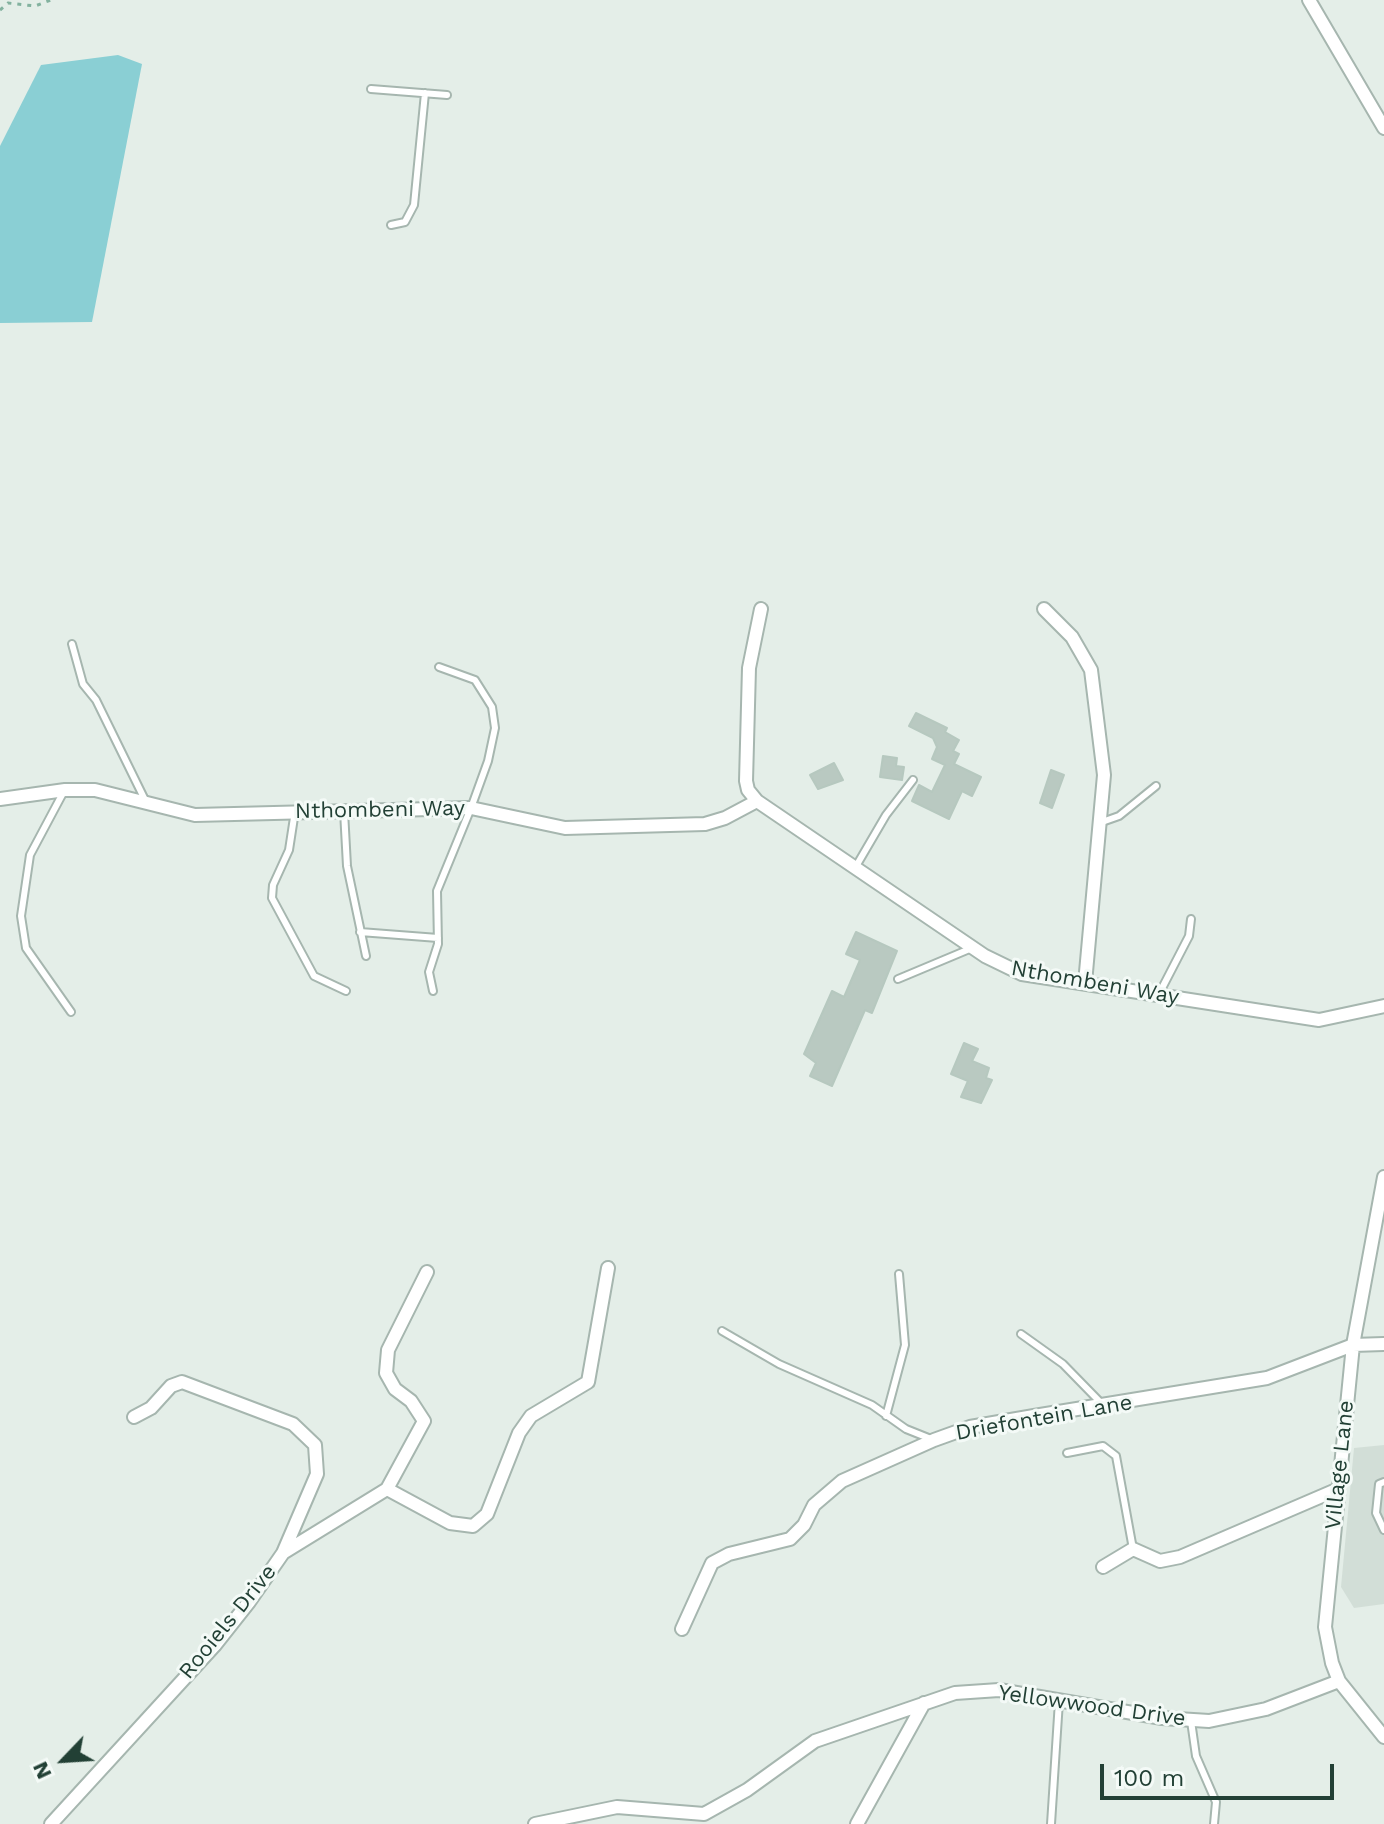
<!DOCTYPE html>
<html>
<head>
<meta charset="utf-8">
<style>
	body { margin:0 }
	#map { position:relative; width:1384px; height:1824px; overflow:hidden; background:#e4eee8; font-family:"Work Sans",sans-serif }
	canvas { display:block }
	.north { position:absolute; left:24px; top:1720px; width:80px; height:80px; -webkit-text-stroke:6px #f4faf7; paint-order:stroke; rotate:245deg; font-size:22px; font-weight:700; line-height:32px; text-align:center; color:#224035 }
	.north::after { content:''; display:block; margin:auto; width:28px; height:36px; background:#224035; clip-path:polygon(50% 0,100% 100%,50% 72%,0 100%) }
	.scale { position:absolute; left:1100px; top:1764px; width:234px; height:36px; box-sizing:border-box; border:4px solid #224035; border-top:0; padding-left:10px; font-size:24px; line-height:28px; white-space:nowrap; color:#224035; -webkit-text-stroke:6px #f4faf7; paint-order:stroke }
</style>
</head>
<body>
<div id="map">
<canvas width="1384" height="1824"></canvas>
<div class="north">N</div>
<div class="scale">100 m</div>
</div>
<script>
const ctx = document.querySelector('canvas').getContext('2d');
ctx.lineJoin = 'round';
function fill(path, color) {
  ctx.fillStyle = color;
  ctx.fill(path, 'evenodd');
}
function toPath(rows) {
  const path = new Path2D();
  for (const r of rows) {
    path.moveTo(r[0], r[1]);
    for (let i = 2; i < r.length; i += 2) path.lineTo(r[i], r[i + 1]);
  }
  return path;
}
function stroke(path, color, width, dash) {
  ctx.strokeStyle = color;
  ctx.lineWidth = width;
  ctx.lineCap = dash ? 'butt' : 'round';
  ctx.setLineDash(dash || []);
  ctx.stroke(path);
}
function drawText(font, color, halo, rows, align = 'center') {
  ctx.font = font + ' "Work Sans",sans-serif';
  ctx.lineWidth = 6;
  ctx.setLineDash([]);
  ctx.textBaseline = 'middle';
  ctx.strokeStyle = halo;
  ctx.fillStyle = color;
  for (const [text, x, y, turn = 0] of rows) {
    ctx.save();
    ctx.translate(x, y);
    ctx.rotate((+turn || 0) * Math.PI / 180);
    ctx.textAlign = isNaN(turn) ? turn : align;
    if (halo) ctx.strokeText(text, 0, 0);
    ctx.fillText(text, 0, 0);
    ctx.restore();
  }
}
const built = toPath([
	[1384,1445,1384,1604,1354,1608,1341,1587,1354,1448]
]);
const water = toPath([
	[118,55,142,64,92,322,0,323,0,146,41,65]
]);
const building = toPath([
	[916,713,947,728,945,732,959,740,953,751,959,754,954,764,981,777,972,796,962,791,949,819,912,801,919,785,932,792,945,765,932,759,937,747,933,738,909,726,916,713],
	[883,756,897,758,896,766,904,767,902,780,880,777,883,756],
	[834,763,843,780,818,789,810,775,834,763],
	[1051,770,1064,775,1052,808,1040,803,1051,770],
	[856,932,897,951,872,1013,865,1010,832,1086,810,1076,816,1063,804,1054,832,991,844,997,860,960,846,954,856,932],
	[964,1043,978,1049,972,1061,989,1068,986,1078,992,1080,981,1103,961,1097,968,1081,951,1074,964,1043]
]);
const path = toPath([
	[0,10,8,3,35,6,51,0]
]);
const service = toPath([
	[371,89,447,95],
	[391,225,405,222,414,205,425,93],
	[72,644,83,684,96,700,146,802],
	[63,793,30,855,21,916,26,948,71,1012],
	[295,811,289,850,273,885,272,898,314,976,346,991],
	[344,811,347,866,366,956],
	[1102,822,1119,816,1156,786],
	[855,868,886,815,913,780],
	[360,932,438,938],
	[898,979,972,948],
	[433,991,429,972,438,944,437,891,471,808,488,761,495,728,492,707,475,680,439,667],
	[1159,994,1189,936,1191,919],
	[722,1331,779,1364,872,1405,906,1429,931,1439],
	[1021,1334,1063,1364,1102,1404],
	[886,1416,905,1345,899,1274],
	[1067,1453,1103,1446,1116,1456,1133,1549],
	[1384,1482,1379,1484,1376,1513,1384,1530],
	[1191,1721,1196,1756,1216,1802,1214,1824],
	[1051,1824,1059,1701]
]);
const minor = toPath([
	[1309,0,1384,128],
	[1044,609,1072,637,1091,670,1104,775,1085,983],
	[0,799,65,790,95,790,195,815,471,808,565,828,705,824,725,818,757,801,985,956,1022,974,1319,1020,1384,1006],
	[757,801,748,790,746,781,749,668,761,609],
	[1384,1177,1353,1345,1325,1627,1332,1663,1339,1681,1384,1737],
	[387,1489,424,1421,411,1401,395,1389,386,1373,388,1350,427,1272],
	[283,1553,387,1489,450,1523,473,1526,487,1514,519,1433,531,1416,588,1382,608,1268],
	[1103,1567,1133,1549,1160,1561,1180,1557,1336,1490],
	[682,1629,712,1563,729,1554,790,1539,804,1525,814,1505,842,1481,934,1440,970,1427,1034,1416,1267,1378,1353,1345,1384,1344],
	[51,1824,215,1645,249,1602,283,1553,317,1474,315,1445,293,1424,182,1382,171,1386,151,1408,134,1417],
	[535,1824,617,1807,704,1814,747,1790,815,1741,955,1693,999,1690,1162,1718,1209,1721,1266,1709,1339,1681],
	[857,1824,924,1703]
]);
const streetNames = [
	["Nthombeni Way",380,810,-1],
	["Nthombeni Way",1095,983,10],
	["Driefontein Lane",1044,1418,-10],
	["Village Lane",1340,1465,-84],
	["Rooiels Drive",228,1622,-51],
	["Yellowwood Drive",1092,1706,8]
];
fill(built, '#d2ded7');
fill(water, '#8acfd4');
fill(building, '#b9c9c1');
stroke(building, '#b6c8bf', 2);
stroke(service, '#a6b6af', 10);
stroke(minor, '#a6b6af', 16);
stroke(path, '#83b29f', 3, [4, 6]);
stroke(service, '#fff', 6);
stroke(minor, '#fff', 12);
drawText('22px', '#224035', '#f4faf7', streetNames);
</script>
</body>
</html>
